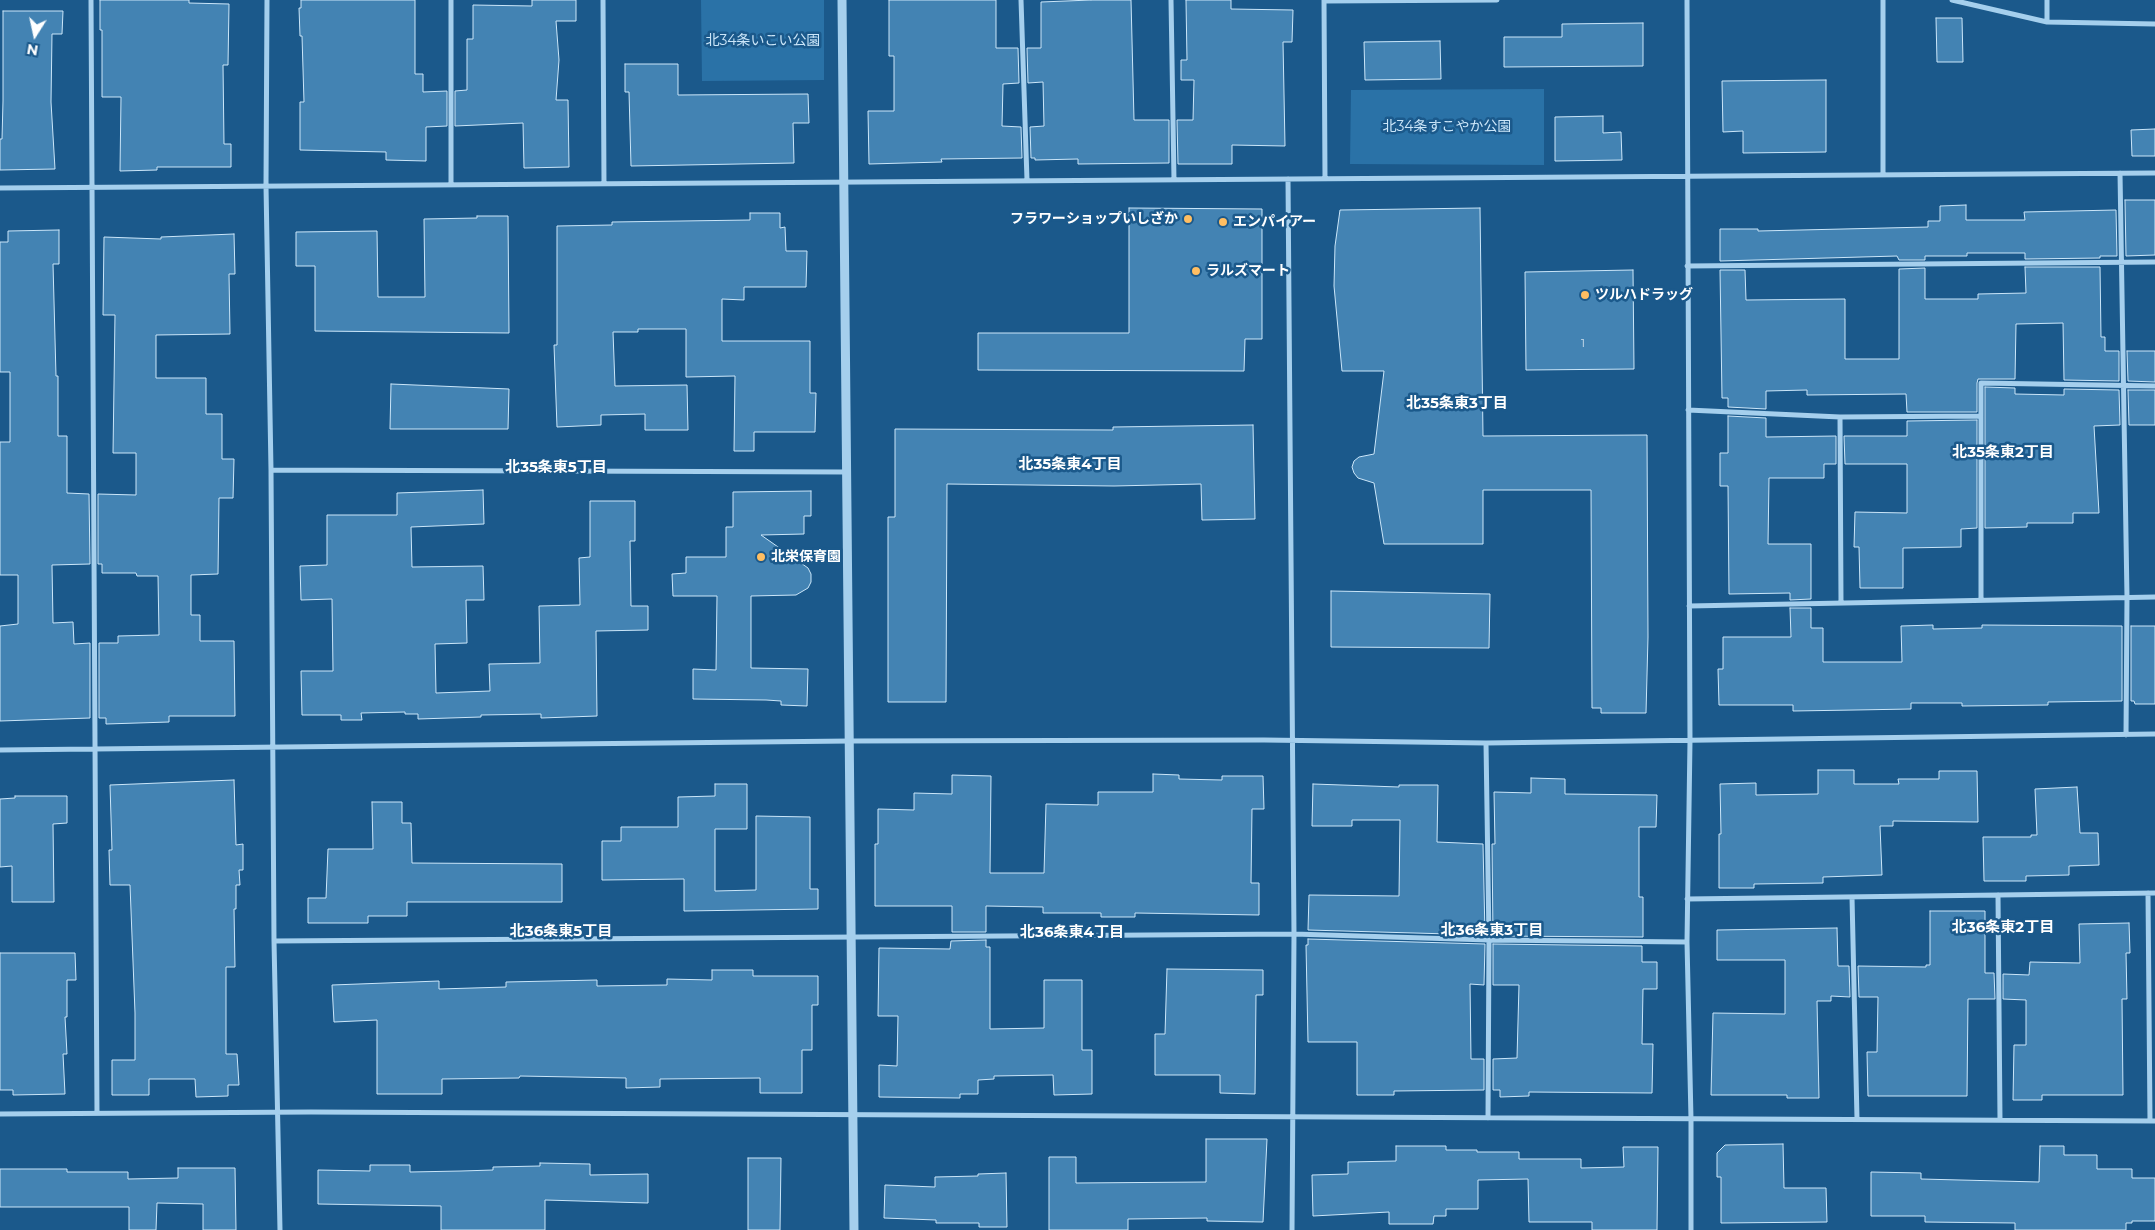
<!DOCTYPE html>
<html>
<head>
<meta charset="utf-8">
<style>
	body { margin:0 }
	#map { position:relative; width:2155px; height:1230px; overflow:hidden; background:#1b598b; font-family:Montserrat,sans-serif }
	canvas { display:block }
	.north { position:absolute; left:10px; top:10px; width:50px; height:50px; -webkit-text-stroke:4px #1b598b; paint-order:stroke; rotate:190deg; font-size:14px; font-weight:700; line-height:20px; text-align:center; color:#fff }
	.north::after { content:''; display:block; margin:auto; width:18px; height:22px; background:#fff; clip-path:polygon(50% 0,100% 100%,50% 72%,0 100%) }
</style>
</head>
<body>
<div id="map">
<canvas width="2155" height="1230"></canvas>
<div class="north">N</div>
</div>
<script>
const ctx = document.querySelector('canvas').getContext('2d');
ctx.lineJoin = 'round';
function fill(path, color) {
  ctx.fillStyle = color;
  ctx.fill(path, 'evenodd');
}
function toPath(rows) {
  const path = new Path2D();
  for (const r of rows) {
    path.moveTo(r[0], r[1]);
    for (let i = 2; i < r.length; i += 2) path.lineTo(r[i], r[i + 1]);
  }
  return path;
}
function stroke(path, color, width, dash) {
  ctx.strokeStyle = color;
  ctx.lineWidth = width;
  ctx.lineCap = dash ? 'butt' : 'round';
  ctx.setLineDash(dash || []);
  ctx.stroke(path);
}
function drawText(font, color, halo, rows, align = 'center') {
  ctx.font = font + ' Montserrat,"Noto Sans JP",sans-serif';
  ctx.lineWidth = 5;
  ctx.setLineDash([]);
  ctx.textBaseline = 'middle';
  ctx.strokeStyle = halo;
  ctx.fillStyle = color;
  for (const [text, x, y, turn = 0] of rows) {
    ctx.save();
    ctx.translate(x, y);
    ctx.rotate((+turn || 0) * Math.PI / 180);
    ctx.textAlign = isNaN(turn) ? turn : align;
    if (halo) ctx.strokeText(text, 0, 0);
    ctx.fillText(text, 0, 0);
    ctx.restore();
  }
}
const green = toPath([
	[701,0,824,0,824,80,702,81],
	[1544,89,1544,165,1350,164,1351,90]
]);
const building = toPath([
	[100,0,189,0,189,3,229,4,228,65,223,65,224,144,231,144,231,167,157,167,157,170,120,171,121,97,102,97,102,30,100,30,100,0],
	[301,0,415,0,415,74,423,74,423,92,447,91,447,126,426,127,426,161,386,160,386,152,300,150,300,102,304,102,302,36,300,36,299,8,301,8,301,0],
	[532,0,576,0,576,21,556,21,559,60,556,100,568,100,569,167,524,168,523,123,455,126,455,91,467,90,467,39,473,39,473,5,532,6,532,0],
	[889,0,996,0,996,48,1018,48,1019,83,1003,84,1002,126,1021,127,1022,158,941,159,942,162,869,164,868,111,894,111,894,56,889,56,889,0],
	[1091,0,1131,0,1134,120,1169,120,1169,163,1078,164,1078,159,1035,160,1035,158,1031,158,1030,127,1044,126,1043,82,1028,83,1027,48,1041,48,1041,2,1091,0],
	[1186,0,1231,0,1231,9,1293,10,1292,42,1283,42,1285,146,1232,145,1232,164,1178,164,1177,120,1193,120,1194,80,1181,80,1181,60,1187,60,1186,0],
	[3,11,63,11,62,34,52,34,51,102,55,169,0,170,0,139,2,139,3,101,3,11],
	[1936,18,1962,18,1963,62,1937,62,1936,18],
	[1643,23,1643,66,1504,67,1504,37,1562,37,1562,24,1643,23],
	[1440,41,1441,79,1365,80,1364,42,1440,41],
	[625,64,678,64,678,95,808,94,809,123,793,123,794,163,631,166,629,92,625,92,625,64],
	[1826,80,1826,152,1743,153,1743,131,1723,132,1722,81,1826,80],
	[1603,116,1603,133,1621,132,1622,160,1555,161,1555,117,1603,116],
	[2155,129,2155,156,2132,156,2131,130,2155,129],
	[2125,200,2155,200,2155,255,2126,256,2125,200],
	[1966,205,1966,220,2025,220,2024,212,2116,210,2117,256,2100,256,2100,258,2025,259,2025,253,1967,253,1967,256,1925,256,1925,260,1899,260,1897,256,1720,261,1720,229,1758,229,1758,231,1928,227,1928,221,1940,221,1940,206,1966,205],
	[1129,208,1262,209,1262,339,1245,339,1244,371,978,370,978,333,1129,333,1129,208],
	[1480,208,1483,436,1647,435,1648,637,1646,713,1601,713,1601,708,1592,708,1591,490,1483,490,1483,544,1384,544,1374,483,1358,478,1354,473,1352,467,1354,461,1359,457,1374,454,1384,371,1342,371,1334,286,1335,246,1340,210,1480,208],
	[750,213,780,213,780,228,785,227,786,251,807,251,806,287,744,287,744,300,722,299,722,341,810,341,810,393,816,393,815,432,754,432,754,451,734,451,735,376,686,377,686,329,638,329,638,332,613,332,615,386,687,385,688,430,645,430,645,414,601,415,601,425,557,427,554,345,557,345,557,226,612,225,612,222,750,220,750,213],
	[477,216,508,216,509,333,315,331,315,266,296,266,296,232,377,231,378,297,425,297,424,219,477,218,477,216],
	[59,230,59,264,53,264,56,376,58,376,58,436,67,436,67,493,89,494,90,564,52,565,53,623,73,622,74,644,90,643,90,718,0,721,0,626,18,624,18,575,0,575,0,442,10,442,10,372,0,372,0,242,8,242,8,231,59,230],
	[234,234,235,274,229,274,230,334,156,335,156,378,206,378,206,414,222,414,222,459,234,459,233,498,219,498,218,574,191,575,191,615,200,615,200,641,234,641,235,716,169,716,169,722,106,724,106,718,99,718,99,643,118,643,118,636,159,635,158,576,137,576,136,573,102,573,102,564,98,564,98,494,136,495,136,453,113,453,115,315,103,315,104,237,161,239,161,237,234,234],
	[2025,267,2100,267,2101,337,2105,337,2105,351,2119,351,2119,381,2064,380,2063,323,2016,324,2015,379,1978,379,1977,383,1977,412,1907,412,1906,394,1807,395,1807,390,1766,391,1766,409,1728,407,1728,398,1722,398,1720,270,1745,270,1746,300,1845,299,1845,359,1899,359,1899,269,1925,268,1925,299,1978,299,1978,294,2026,293,2025,267],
	[1633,270,1634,369,1526,370,1525,272,1633,270],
	[2127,351,2155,351,2155,382,2128,381,2127,351],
	[391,384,509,389,508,429,390,429,391,384],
	[1985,387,2015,388,2015,394,2064,395,2064,389,2119,390,2120,425,2094,426,2099,513,2073,513,2073,523,2027,523,2027,527,1985,528,1985,387],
	[2128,390,2155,390,2155,425,2129,425,2128,390],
	[1728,416,1766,418,1766,437,1836,436,1836,464,1824,464,1824,478,1769,478,1768,544,1811,544,1811,599,1790,600,1790,593,1729,594,1728,486,1720,486,1720,453,1728,453,1728,416],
	[1977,420,1977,528,1961,529,1961,547,1903,548,1903,588,1860,588,1859,547,1854,547,1855,512,1907,513,1907,464,1845,464,1844,436,1907,436,1907,421,1977,420],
	[1253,425,1255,519,1202,520,1201,484,1114,486,947,484,946,702,888,702,888,517,895,517,895,429,1113,430,1113,427,1253,425],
	[483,490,484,524,411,527,412,567,483,566,484,600,466,600,467,643,435,644,436,693,490,691,489,664,540,663,539,606,580,605,579,558,590,557,590,501,635,501,635,541,630,541,631,606,648,606,648,630,596,631,597,716,541,718,541,714,481,715,481,717,418,719,418,714,405,714,405,712,361,713,362,720,341,720,341,715,302,715,301,671,333,671,332,599,301,600,300,566,327,565,327,515,397,515,397,493,483,490],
	[811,491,811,516,804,516,804,534,761,535,808,568,811,574,811,582,808,588,796,595,751,596,751,668,808,669,807,706,781,705,781,701,766,700,693,699,693,669,716,670,717,596,673,596,672,574,686,573,686,557,726,557,726,527,733,527,733,492,811,491],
	[1331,591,1490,594,1489,648,1331,647,1331,591],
	[1790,608,1811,608,1811,628,1823,628,1823,662,1902,662,1901,626,1933,625,1933,629,1982,628,1982,625,2122,626,2122,701,2048,702,2048,705,1962,706,1962,703,1911,703,1911,709,1855,710,1793,711,1793,705,1719,705,1718,669,1723,669,1723,637,1791,637,1790,608],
	[2131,626,2155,626,2155,704,2135,704,2134,701,2131,701,2131,626],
	[1818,770,1854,770,1854,784,1899,784,1898,779,1939,779,1939,771,1977,771,1978,822,1893,821,1893,826,1880,826,1882,875,1823,877,1823,883,1754,884,1754,888,1719,888,1719,834,1721,834,1720,784,1756,783,1756,795,1818,794,1818,770],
	[1153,774,1179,775,1179,779,1222,780,1222,776,1263,776,1264,809,1252,809,1251,883,1259,883,1259,915,1135,913,1135,917,1101,917,1101,913,1043,913,1043,907,986,906,986,932,952,932,952,906,875,906,875,844,878,844,878,809,914,810,914,793,952,794,952,775,991,776,990,873,1044,873,1046,804,1098,805,1098,792,1153,792,1153,774],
	[1531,778,1565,779,1565,794,1657,795,1656,827,1639,827,1639,897,1643,897,1643,937,1493,936,1492,844,1495,844,1494,792,1531,793,1531,778],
	[234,780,236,845,243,844,243,870,239,870,240,885,236,885,236,909,234,909,235,967,226,967,226,1054,237,1054,239,1085,228,1085,228,1096,196,1097,195,1079,149,1079,149,1095,112,1095,112,1060,135,1060,135,1013,130,885,110,885,109,850,112,850,110,785,234,780],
	[715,784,747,784,747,829,715,829,715,891,756,890,756,816,810,817,810,889,818,889,818,909,684,911,684,879,602,880,602,841,621,841,621,827,678,827,678,797,715,796,715,784],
	[1313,784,1399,787,1399,785,1438,785,1437,842,1483,844,1485,935,1308,930,1309,895,1399,896,1400,820,1352,820,1352,826,1312,826,1313,784],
	[2077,787,2080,833,2098,833,2099,865,2069,866,2069,875,2026,876,2026,881,1984,881,1983,837,2031,837,2031,835,2037,835,2035,789,2077,787],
	[15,796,67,796,67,823,53,824,54,902,12,902,12,866,0,867,0,799,15,798,15,796],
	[372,802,402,802,402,823,411,823,412,863,562,864,562,902,407,902,407,916,368,916,368,923,308,923,308,898,326,898,328,849,373,849,372,802],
	[1930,911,1985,911,1985,973,1994,973,1995,999,1968,999,1967,1096,1868,1096,1867,1052,1877,1052,1878,997,1859,997,1858,966,1926,967,1926,965,1930,965,1930,911],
	[2129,923,2130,953,2126,953,2127,999,2122,999,2123,1095,2042,1095,2042,1100,2013,1100,2014,1045,2026,1045,2026,1000,2003,999,2003,974,2029,975,2030,962,2080,963,2079,924,2129,923],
	[1837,928,1838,966,1849,966,1850,997,1831,996,1831,1001,1817,1001,1819,1098,1787,1098,1787,1095,1711,1095,1713,1013,1785,1014,1785,960,1717,960,1717,930,1837,928],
	[1308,939,1485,944,1484,985,1470,984,1471,1059,1484,1059,1484,1090,1394,1091,1394,1095,1357,1095,1357,1042,1308,1042,1306,945,1308,945,1308,939],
	[986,940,986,947,990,947,990,1029,1044,1028,1044,980,1082,980,1082,1050,1092,1050,1092,1094,1054,1095,1053,1075,994,1076,994,1079,978,1080,978,1094,960,1094,960,1098,879,1097,879,1065,897,1066,898,1016,878,1016,879,948,950,949,951,941,986,940],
	[1493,944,1642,946,1642,962,1657,962,1657,989,1643,989,1642,1044,1653,1044,1652,1093,1529,1092,1529,1096,1500,1097,1500,1090,1493,1090,1493,1059,1517,1058,1519,985,1493,985,1493,944],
	[0,953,75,953,76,980,67,980,67,1017,65,1017,67,1054,63,1054,65,1094,13,1095,13,1090,0,1090,0,953],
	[1167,969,1263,970,1263,995,1256,995,1255,1094,1220,1093,1220,1075,1155,1075,1155,1034,1165,1034,1167,969],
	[712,970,753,970,753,976,818,976,818,1005,812,1005,812,1050,802,1050,802,1093,760,1093,760,1078,660,1079,660,1087,626,1088,626,1078,520,1076,519,1078,442,1079,442,1094,377,1094,377,1020,334,1022,332,985,439,981,439,989,506,987,506,982,597,980,597,986,667,985,667,979,712,980,712,970],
	[1206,1139,1267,1139,1263,1222,1207,1221,1207,1218,1128,1219,1128,1230,1049,1230,1049,1157,1076,1157,1076,1183,1206,1182,1206,1139],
	[1783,1144,1784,1188,1826,1188,1827,1222,1721,1223,1721,1177,1717,1177,1717,1153,1725,1145,1783,1144],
	[1396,1146,1446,1146,1446,1150,1477,1150,1477,1152,1519,1152,1519,1159,1581,1159,1581,1168,1624,1167,1623,1147,1658,1147,1657,1230,1592,1230,1592,1222,1529,1222,1528,1179,1478,1180,1478,1209,1446,1209,1446,1216,1434,1216,1433,1224,1389,1224,1389,1212,1313,1216,1312,1175,1348,1174,1348,1162,1396,1161,1396,1146],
	[2040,1146,2064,1146,2064,1155,2097,1155,2097,1169,2132,1169,2132,1178,2155,1178,2155,1221,2132,1221,2132,1223,2126,1223,2126,1230,2015,1230,2015,1223,1925,1222,1925,1216,1871,1216,1871,1172,1921,1173,1921,1179,2039,1182,2040,1146],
	[748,1158,781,1158,780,1230,748,1230,748,1158],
	[540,1163,590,1164,590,1175,648,1174,648,1203,545,1200,545,1230,441,1230,441,1206,318,1204,318,1170,370,1171,370,1165,410,1165,410,1172,461,1171,493,1170,493,1167,540,1166,540,1163],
	[178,1168,235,1168,236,1230,203,1230,203,1204,157,1203,156,1230,129,1230,129,1207,0,1207,0,1169,67,1169,67,1172,128,1172,128,1179,178,1178,178,1168],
	[1006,1173,1007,1227,979,1227,979,1223,936,1223,936,1220,884,1218,885,1185,935,1187,935,1177,978,1176,978,1174,1006,1173]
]);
const minor = toPath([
	[91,0,97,1113],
	[267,0,266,186,271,470,274,941,280,1230],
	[603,0,604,184],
	[1021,0,1027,180],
	[1171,0,1174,180],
	[1324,0,1325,179],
	[1687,0,1690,741,1687,942,1691,1119,1691,1230],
	[1952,0,2047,22,2155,24],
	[2047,0,2047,22],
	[1324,1,1497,0],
	[2120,173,2127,597,2126,735],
	[1883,175,1883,0],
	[1288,179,1294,934,1292,1230],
	[451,185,451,0],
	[0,188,2155,173],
	[1687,266,2155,262],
	[1688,410,1840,417,1981,416],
	[1840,417,1841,603],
	[271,470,847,472],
	[1981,600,1981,383,2155,386],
	[1689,606,2155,597],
	[1486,743,1489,940,1488,1118],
	[0,750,850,741,1264,740,1486,743,2155,734],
	[2148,893,2150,1121],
	[1998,895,2000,1120],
	[1852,897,1857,1119],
	[1687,899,2155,893],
	[274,941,1294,934,1489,940,1687,942],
	[0,1114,311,1112,2155,1121]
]);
const tertiary = toPath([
	[842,0,854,1230]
]);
const markers = [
	[1188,219,5,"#ffbe62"],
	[1223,222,5,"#ffbe62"],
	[1196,271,5,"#ffbe62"],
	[1585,295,5,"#ffbe62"],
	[761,557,5,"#ffbe62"]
];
const numberNames = [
	["1",1583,344]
];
const parkNames = [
	["北34条いこい公園",763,41],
	["北34条すこやか公園",1447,127]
];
const poiNames = [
	["フラワーショップいしざか",1178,219,"right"],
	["エンパイアー",1233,222],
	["ラルズマート",1206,271],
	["ツルハドラッグ",1595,295],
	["北栄保育園",771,557]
];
const neighbourhoodNames = [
	["北35条東3丁目",1457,404],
	["北35条東2丁目",2003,453],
	["北35条東4丁目",1070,465],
	["北35条東5丁目",556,468],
	["北36条東2丁目",2003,928],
	["北36条東3丁目",1492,931],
	["北36条東5丁目",561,932],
	["北36条東4丁目",1072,933]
];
fill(green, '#2a72a7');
fill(building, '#4383b3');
stroke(building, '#cbe6f9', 1);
stroke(minor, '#a5cfed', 5);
stroke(tertiary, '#a5cfed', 9);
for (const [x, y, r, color] of markers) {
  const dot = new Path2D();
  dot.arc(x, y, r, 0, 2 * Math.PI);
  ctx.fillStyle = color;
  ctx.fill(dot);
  stroke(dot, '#1b598b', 2);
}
drawText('11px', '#d0e0ec', null, numberNames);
drawText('14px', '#cbe6f9', '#1b598b', parkNames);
drawText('bold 14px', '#fff', '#1b598b', poiNames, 'left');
drawText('bold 15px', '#fff', '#1b598b', neighbourhoodNames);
</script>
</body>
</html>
